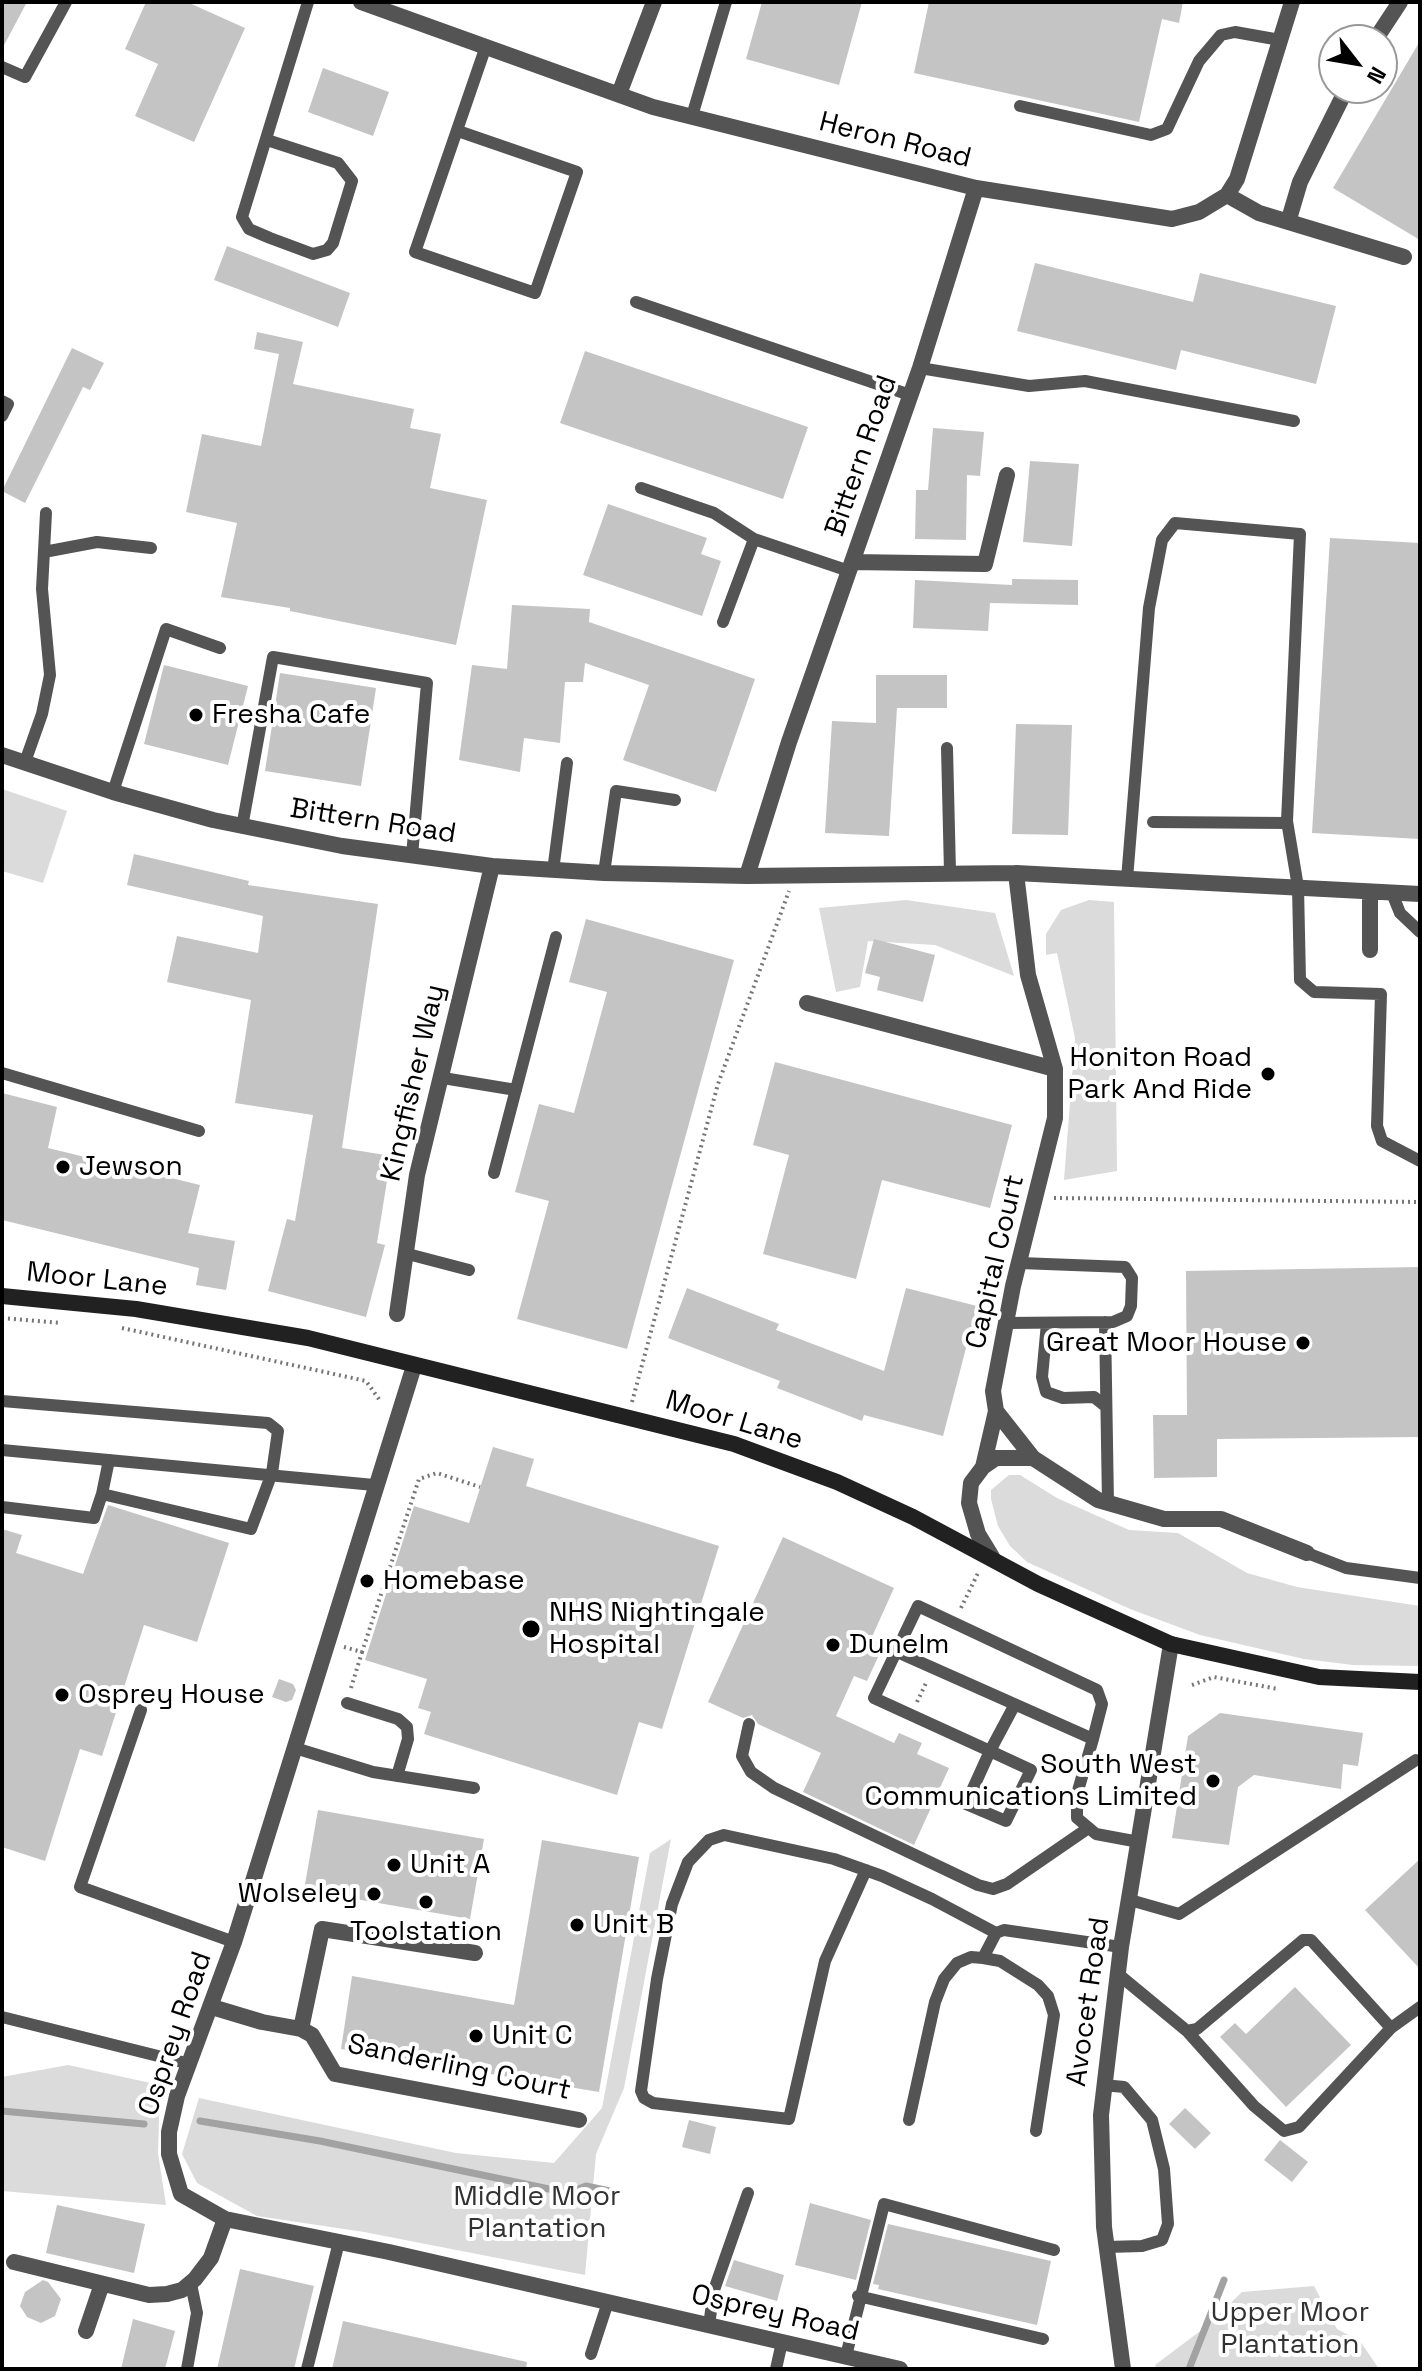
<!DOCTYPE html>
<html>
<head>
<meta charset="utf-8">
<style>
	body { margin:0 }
	#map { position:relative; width:1422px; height:2371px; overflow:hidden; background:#fff; font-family:"Space Grotesk",sans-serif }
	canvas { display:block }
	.frame { position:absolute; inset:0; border:4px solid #000; pointer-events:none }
	.north { position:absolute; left:1318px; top:24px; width:80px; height:80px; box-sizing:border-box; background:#fff; border:2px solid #999; border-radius:50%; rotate:121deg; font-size:22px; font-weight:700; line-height:32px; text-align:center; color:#000 }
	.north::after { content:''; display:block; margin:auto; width:28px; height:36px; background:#000; clip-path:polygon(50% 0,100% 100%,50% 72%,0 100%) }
</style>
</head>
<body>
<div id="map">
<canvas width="1422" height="2371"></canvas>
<div class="frame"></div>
<div class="north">N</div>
</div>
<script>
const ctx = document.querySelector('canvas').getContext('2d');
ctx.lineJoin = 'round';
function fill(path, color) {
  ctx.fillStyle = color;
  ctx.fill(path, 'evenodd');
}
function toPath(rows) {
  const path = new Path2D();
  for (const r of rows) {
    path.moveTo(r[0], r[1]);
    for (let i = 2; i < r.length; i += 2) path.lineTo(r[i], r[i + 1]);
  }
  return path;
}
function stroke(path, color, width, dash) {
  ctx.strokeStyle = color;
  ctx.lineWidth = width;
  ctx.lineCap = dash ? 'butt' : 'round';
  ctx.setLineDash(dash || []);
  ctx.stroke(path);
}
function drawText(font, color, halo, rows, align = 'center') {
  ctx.font = font + ' "Space Grotesk",sans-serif';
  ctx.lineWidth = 8;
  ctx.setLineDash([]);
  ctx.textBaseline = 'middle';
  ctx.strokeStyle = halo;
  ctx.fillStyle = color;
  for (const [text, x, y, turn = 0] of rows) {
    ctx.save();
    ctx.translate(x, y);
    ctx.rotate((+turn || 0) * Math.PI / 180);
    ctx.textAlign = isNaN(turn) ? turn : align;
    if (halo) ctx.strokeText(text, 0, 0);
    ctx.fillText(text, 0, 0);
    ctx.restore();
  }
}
const green = toPath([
	[2,789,67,811,43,883,2,871],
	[906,900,995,913,1014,976,935,945,868,941,860,987,836,992,819,908],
	[1089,900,1114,902,1117,1171,1064,1180,1075,1038,1057,953,1046,955,1046,934,1061,910],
	[1009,1475,1020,1475,1057,1498,1129,1530,1178,1533,1247,1573,1297,1587,1420,1606,1420,1666,1353,1665,1304,1659,1200,1635,1130,1609,1027,1562,1010,1546,998,1526,991,1499,991,1490],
	[671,1839,624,2088,596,2154,585,2275,364,2232,257,2216,197,2183,182,2154,199,2098,456,2153,554,2163,602,2108,650,1853],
	[68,2065,160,2085,158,2153,166,2205,2,2191,2,2077],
	[1314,2286,1337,2329,1360,2341,1379,2369,1157,2369,1155,2365,1207,2326,1242,2292]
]);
const stream = toPath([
	[2,2111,144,2124],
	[200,2121,320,2141,568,2193,586,2186,610,2191],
	[1189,2369,1224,2280]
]);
const building = toPath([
	[2,2,27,2,2,49],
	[146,2,187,2,245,28,194,142,135,116,158,64,125,49],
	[762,2,862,2,839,85,746,59],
	[929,2,1183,2,1179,23,1162,19,1139,122,914,73],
	[1420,41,1420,240,1333,188],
	[323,68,389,92,373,136,308,112],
	[227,246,350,293,338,327,214,280],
	[1035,263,1193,302,1200,273,1336,306,1316,384,1181,350,1176,370,1017,331],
	[257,332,303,342,293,384,414,409,410,428,441,434,430,488,487,500,456,645,290,611,290,608,221,597,237,523,186,512,202,434,261,446,279,354,254,349],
	[72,348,104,363,90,390,83,387,25,503,2,491],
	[585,351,808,427,783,499,560,423],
	[933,428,984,432,980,476,967,475,966,540,915,539,916,490,928,490],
	[1030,461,1079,464,1072,546,1023,542],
	[608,504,707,538,701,554,721,561,702,616,583,575],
	[1330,538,1420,543,1420,839,1312,833],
	[1012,579,1078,580,1078,605,990,603,988,631,913,628,915,580,1012,585],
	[512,605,590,609,589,622,755,679,716,792,623,760,649,685,585,663,583,682,565,682,560,743,524,738,520,772,459,760,472,665,507,669],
	[164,665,248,686,228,765,144,744],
	[280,673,376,688,361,786,265,771],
	[876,675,947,675,947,708,897,708,889,836,825,833,832,721,876,723],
	[1016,724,1072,725,1068,835,1012,834],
	[134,854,249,881,248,885,378,904,342,1148,391,1156,377,1243,385,1245,366,1317,268,1291,287,1219,295,1221,313,1115,235,1103,251,1000,167,982,177,936,258,953,263,916,127,885],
	[586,919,734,960,627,1349,517,1319,549,1201,515,1192,539,1104,574,1113,607,992,569,982],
	[874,939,935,955,923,1002,877,990,880,977,865,973],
	[775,1062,1012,1125,990,1208,882,1180,856,1279,763,1254,789,1155,753,1145],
	[2,1093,57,1107,48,1148,200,1185,188,1233,235,1241,226,1290,196,1285,199,1268,2,1220],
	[1420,1267,1420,1437,1217,1439,1217,1477,1154,1478,1153,1415,1187,1415,1186,1271],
	[687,1288,779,1324,776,1330,884,1371,906,1288,977,1306,943,1436,864,1415,862,1421,777,1388,780,1381,668,1338],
	[493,1447,534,1459,526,1486,719,1546,662,1729,639,1722,617,1795,424,1734,431,1712,418,1708,427,1679,365,1660,414,1506,469,1523],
	[108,1505,229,1543,197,1642,144,1625,102,1756,80,1749,45,1861,2,1847,2,1529,22,1535,16,1553,83,1574],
	[783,1537,894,1588,871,1639,884,1644,867,1681,854,1676,836,1716,894,1743,899,1733,922,1743,917,1754,949,1768,914,1845,803,1792,821,1753,758,1724,752,1715,743,1718,708,1702],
	[279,1679,293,1684,296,1690,292,1700,286,1702,272,1697],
	[1220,1713,1363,1733,1358,1766,1343,1764,1341,1789,1254,1775,1238,1787,1229,1845,1172,1838,1188,1736],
	[318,1810,484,1839,470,1919,304,1890],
	[542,1840,639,1857,599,2092,341,2049,352,1976,514,2005],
	[1420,1859,1420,1969,1365,1910],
	[1295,1987,1351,2045,1286,2107,1220,2037,1235,2023,1246,2034],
	[1185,2108,1211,2133,1195,2149,1169,2124],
	[689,2120,716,2127,710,2154,682,2147],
	[1280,2140,1308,2162,1292,2182,1264,2160],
	[810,2203,871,2220,856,2280,795,2265],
	[57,2205,145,2224,134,2273,46,2253],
	[888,2224,1051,2261,1037,2325,878,2289,879,2285,873,2284],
	[734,2260,784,2275,777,2301,725,2286],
	[240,2269,314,2286,294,2369,217,2369],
	[43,2280,48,2282,61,2299,55,2316,41,2323,27,2317,20,2306,25,2292],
	[133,2319,175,2331,165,2369,121,2369],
	[343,2321,527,2362,526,2369,332,2369]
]);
const path = toPath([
	[1054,1198,1420,1202],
	[2,1318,61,1323],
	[122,1328,366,1381,381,1402],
	[632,1402,718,1084,789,891],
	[961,1608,978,1573],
	[344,1647,362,1652,419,1479,437,1473,480,1487],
	[939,1655,947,1638],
	[1192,1685,1214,1677,1278,1689],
	[351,1688,362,1652],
	[917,1702,927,1681]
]);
const lane = toPath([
	[2,67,25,77,66,2],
	[1020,106,1151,135,1167,129,1199,61,1221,35,1235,32,1280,40],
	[692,116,726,2],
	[458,131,577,172,535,293,415,252,486,46],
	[267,140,338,163,352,181,333,243,327,250,313,254,270,238,249,229,242,217,308,2],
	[636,302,910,395],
	[920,368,1029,386,1085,381,1294,421],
	[2,401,8,404,2,416],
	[641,488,714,513,754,539],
	[44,552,97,542,151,548],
	[723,622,754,539,849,571],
	[947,748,950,872],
	[25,762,42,714,50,675,42,589,46,513],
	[113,792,166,629,220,648],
	[1153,822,1287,823],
	[242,827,273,657,427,683,412,856],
	[553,871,567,763],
	[604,873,616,791,675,800],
	[1127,879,1149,608,1162,540,1175,523,1300,534,1287,821,1298,887,1300,980,1314,992,1381,994,1377,1126,1382,1141,1420,1161],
	[1392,893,1400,913,1420,932],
	[2,1073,199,1131],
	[443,1078,516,1090],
	[494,1173,556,937],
	[404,1253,469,1270],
	[1105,1322,1108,1503],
	[1006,1323,1113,1322,1127,1316,1131,1306,1132,1278,1125,1267,1020,1263],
	[1047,1323,1042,1377,1046,1392,1063,1398,1094,1397,1104,1405],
	[2,1401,268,1423,278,1431,272,1473,251,1529,102,1494,109,1460],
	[2,1450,374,1485],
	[2,1507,94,1518,102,1494],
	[1307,1553,1346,1568,1420,1578],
	[895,1651,1093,1739,1077,1794,1077,1818,1096,1834,1139,1842],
	[347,1703,398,1719,407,1727,408,1739,397,1776],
	[1014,1706,990,1751,966,1804,1006,1821,1031,1770,990,1751,874,1698,918,1606,1097,1690,1102,1704,1093,1739],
	[141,1710,80,1887,234,1942],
	[749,1724,742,1756,751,1772,774,1788,978,1885,993,1889,1007,1884,1087,1829],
	[295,1748,373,1772,474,1788],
	[866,1870,825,1961,789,2119,653,2103,644,2098,641,2091,657,1979,672,1904,688,1862,709,1840,724,1835,834,1859,882,1876,932,1899,996,1933],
	[1130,1900,1179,1914,1416,1760],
	[983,1958,996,1933,1004,1930,1121,1947],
	[1118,1974,1187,2031,1254,2106,1284,2131,1299,2127,1391,2028,1420,2007],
	[2,2017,190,2064],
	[1187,2031,1197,2029,1303,1940,1311,1940,1391,2028],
	[1103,2085,1124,2087,1152,2120,1164,2169,1168,2224,1162,2240,1142,2246,1107,2247],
	[909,2120,935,2002,944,1979,957,1963,971,1957,983,1958,1000,1961,1038,1985,1048,1996,1054,2015,1036,2131],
	[858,2296,1043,2339],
	[709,2325,714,2290,748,2193],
	[591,2354,608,2302],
	[846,2356,884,2204,1054,2250],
	[187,2369,197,2313,191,2284],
	[307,2369,339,2242],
	[776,2369,782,2342]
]);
const street = toPath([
	[361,2,653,107,976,188,1172,219,1199,212,1227,195,1237,179,1292,2],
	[1375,40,1400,2],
	[619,94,654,2],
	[1227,195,1259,213,1404,257],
	[1289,219,1300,182,1347,88],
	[852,562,985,564,1007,475],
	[2,755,113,792,213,820,342,846,492,866,604,873,747,876,1016,873,1420,894],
	[747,876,789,742,920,368,976,188],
	[1370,950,1370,892],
	[807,1003,1055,1069],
	[397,1314,417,1175,492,866],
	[414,1366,234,1942,177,2096,169,2132,169,2154,181,2194,225,2219,389,2252,900,2369],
	[996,1411,1033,1458,1098,1500,1164,1519,1221,1519,1307,1553],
	[983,1467,996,1411,993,1391,1013,1286,1055,1118,1055,1069,1028,975,1016,873],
	[992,1557,978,1534,969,1503,971,1483,983,1467,996,1458,1033,1458],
	[212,2007,262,2022,301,2029,312,2035,335,2074,579,2120],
	[301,2029,322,1929,475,1953],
	[14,2262,149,2295,167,2294,182,2290,195,2279,211,2258,225,2219],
	[86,2331,102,2284],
	[1123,2369,1104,2227,1101,2115,1121,1947,1171,1644]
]);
const secondary = toPath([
	[2,1296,136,1309,308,1338,734,1444,837,1482,913,1517,1038,1584,1171,1644,1319,1677,1420,1682]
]);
const markers = [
	[196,715,8,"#000"],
	[1268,1074,8,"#000"],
	[63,1167,8,"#000"],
	[1303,1343,8,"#000"],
	[367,1581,8,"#000"],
	[531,1629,10,"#000"],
	[833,1645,8,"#000"],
	[62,1695,8,"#000"],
	[1213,1781,8,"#000"],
	[394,1865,8,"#000"],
	[374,1894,8,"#000"],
	[426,1902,8,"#000"],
	[577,1925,8,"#000"],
	[476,2036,8,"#000"]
];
const streetNames = [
	["Heron Road",895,141,14],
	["Bittern Road",862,456,-71],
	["Bittern Road",373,822,9],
	["Kingfisher Way",414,1083,-77],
	["Capital Court",996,1262,-77],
	["Moor Lane",97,1280,6],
	["Moor Lane",734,1421,17],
	["Avocet Road",1089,2002,-82],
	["Osprey Road",176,2034,-71],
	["Sanderling Court",459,2068,12],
	["Osprey Road",775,2314,13]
];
const poiNames = [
	["Fresha Cafe",212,715],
	["Honiton Road",1252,1058,"right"],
	["Park And Ride",1252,1090,"right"],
	["Jewson",79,1167],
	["Great Moor House",1287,1343,"right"],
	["Homebase",383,1581],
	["NHS Nightingale",549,1613],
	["Hospital",549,1645],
	["Dunelm",849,1645],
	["Osprey House",78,1695],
	["South West",1197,1765,"right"],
	["Communications Limited",1197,1797,"right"],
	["Unit A",410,1865],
	["Wolseley",358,1894,"right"],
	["Unit B",593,1925],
	["Toolstation",426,1932,"center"],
	["Unit C",492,2036]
];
const parkNames = [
	["Middle Moor",537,2197],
	["Plantation",537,2229],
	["Upper Moor",1290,2313],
	["Plantation",1290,2345]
];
fill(green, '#dbdbdb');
stroke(stream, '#a2a2a2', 7);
fill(building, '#c4c4c4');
stroke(path, '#767676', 4, [2, 4]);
stroke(lane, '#545454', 12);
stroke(street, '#545454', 16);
stroke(secondary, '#212121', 16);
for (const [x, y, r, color] of markers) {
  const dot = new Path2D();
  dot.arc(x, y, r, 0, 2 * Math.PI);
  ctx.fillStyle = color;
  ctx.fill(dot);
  stroke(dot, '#fff', 3);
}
drawText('28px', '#000', '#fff', streetNames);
drawText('28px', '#000', '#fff', poiNames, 'left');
drawText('28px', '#323232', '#fff', parkNames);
</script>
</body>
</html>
